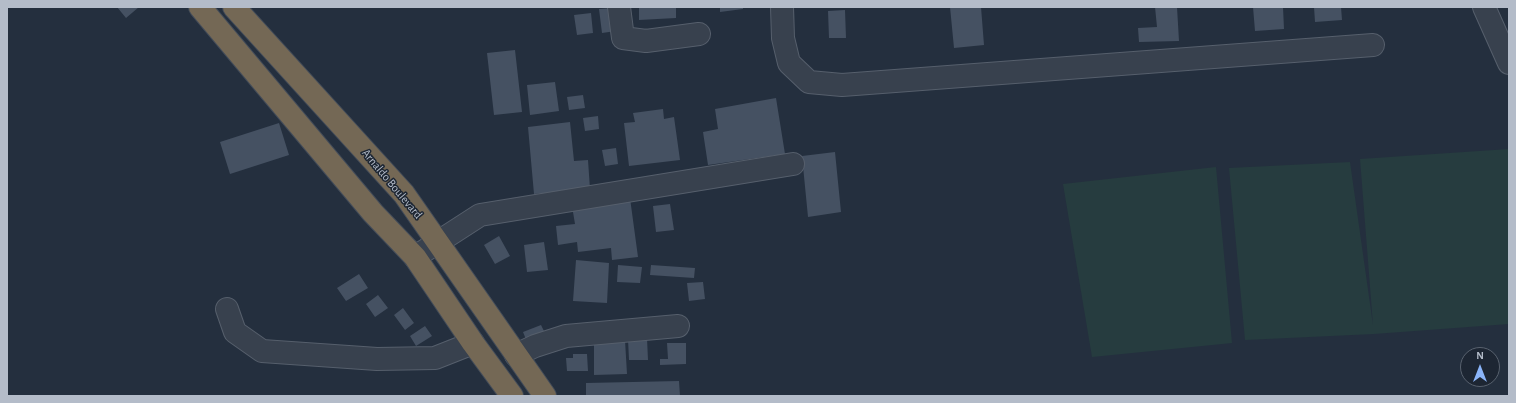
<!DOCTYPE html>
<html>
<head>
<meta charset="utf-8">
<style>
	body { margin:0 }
	#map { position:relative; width:1516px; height:403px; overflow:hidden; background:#242f3e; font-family:"Alegreya Sans",sans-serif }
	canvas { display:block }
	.frame { position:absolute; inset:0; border:8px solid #b4bcc9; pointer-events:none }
	.north { position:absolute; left:1460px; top:347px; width:40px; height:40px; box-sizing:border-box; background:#1d2633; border:1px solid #59626f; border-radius:50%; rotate:0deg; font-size:11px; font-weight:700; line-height:16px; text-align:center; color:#b4bcc9 }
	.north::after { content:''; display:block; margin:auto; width:14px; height:18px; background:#8ab4f8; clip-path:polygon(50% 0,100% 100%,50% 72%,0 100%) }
</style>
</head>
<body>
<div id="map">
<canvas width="1516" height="403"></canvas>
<div class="frame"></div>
<div class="north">N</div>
</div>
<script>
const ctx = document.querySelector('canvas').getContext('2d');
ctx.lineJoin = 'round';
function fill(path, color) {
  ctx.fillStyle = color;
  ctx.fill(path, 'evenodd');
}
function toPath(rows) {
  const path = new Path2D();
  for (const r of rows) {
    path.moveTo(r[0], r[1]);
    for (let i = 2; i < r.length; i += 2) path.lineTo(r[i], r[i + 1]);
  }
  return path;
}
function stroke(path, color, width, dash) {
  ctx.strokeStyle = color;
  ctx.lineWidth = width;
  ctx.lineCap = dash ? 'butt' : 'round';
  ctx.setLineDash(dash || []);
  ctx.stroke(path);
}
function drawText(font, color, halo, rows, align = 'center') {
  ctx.font = font + ' "Alegreya Sans",sans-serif';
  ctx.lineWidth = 3;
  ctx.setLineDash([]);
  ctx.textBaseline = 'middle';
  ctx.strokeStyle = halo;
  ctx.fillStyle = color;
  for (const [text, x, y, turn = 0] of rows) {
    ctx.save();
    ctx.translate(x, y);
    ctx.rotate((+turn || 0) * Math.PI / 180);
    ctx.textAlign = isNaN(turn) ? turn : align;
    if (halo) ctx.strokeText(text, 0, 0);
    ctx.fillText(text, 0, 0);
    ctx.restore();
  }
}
const green = toPath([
	[1509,149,1509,324,1374,334,1245,340,1229,168,1350,162,1373,325,1360,159],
	[1216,167,1232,343,1092,357,1063,184]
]);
const building = toPath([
	[117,7,139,7,126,18],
	[639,7,676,7,676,18,639,20],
	[720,7,743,7,743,9,720,12],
	[950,7,981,7,984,45,954,48],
	[1155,7,1177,7,1179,41,1139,42,1138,28,1157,27],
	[1253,7,1283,7,1284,29,1255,31],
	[1314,7,1341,7,1342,20,1315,22],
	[613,8,616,31,602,33,599,9],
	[845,10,846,38,829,38,828,11],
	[591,13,593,33,577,35,574,15],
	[515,50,522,112,494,115,487,53],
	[555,82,559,111,530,115,527,85],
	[583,95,585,108,569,110,567,97],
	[776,98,785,154,708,165,703,132,718,129,715,109],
	[663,109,664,119,674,117,680,160,629,166,624,123,635,122,633,113],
	[598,116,599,129,585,131,583,118],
	[570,122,574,161,588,160,590,189,534,194,528,127],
	[279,123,289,155,230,174,220,142],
	[616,148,618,164,605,166,602,150],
	[835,152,841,212,808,217,802,156],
	[630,198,638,257,612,260,611,248,578,252,577,242,558,245,556,226,575,224,572,206],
	[670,204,674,230,656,232,653,206],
	[499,236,510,256,495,264,484,245],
	[544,242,548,270,527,272,524,245],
	[576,260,609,263,607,303,573,301],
	[618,265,642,267,640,283,617,282],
	[651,265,695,268,694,278,650,275],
	[359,274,368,288,346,301,337,288],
	[703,282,705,299,689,301,687,283],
	[378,295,388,308,375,317,366,304],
	[403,308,414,323,405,330,394,315],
	[541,325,548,339,529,347,523,332],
	[425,326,432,336,416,346,410,336],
	[647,338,648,360,629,360,628,339],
	[625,340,627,374,594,375,594,342],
	[667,343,686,343,686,364,660,365,660,359,668,359],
	[573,354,587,354,588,371,567,371,566,358,573,358],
	[679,381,680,396,586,396,586,383]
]);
const minor = toPath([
	[619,7,623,38,646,41,699,34],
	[782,7,783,38,789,63,809,82,842,85,1373,45],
	[1484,7,1509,63],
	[415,257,480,215,793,164],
	[227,309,235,332,262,351,377,359,435,358,473,343],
	[516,355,535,346,566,336,678,326]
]);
const highway = toPath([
	[200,7,373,213,415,257,473,343,512,396],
	[234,7,404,194,545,396]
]);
const streetNames = [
	["Arnaldo Boulevard",392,184,50]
];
fill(green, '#263c3f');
fill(building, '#455162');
stroke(minor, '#565f6c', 24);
stroke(highway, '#434c59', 24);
stroke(minor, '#38414e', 22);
stroke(highway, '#746855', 22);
drawText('12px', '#b4bcc9', '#1d2633', streetNames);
</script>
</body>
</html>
